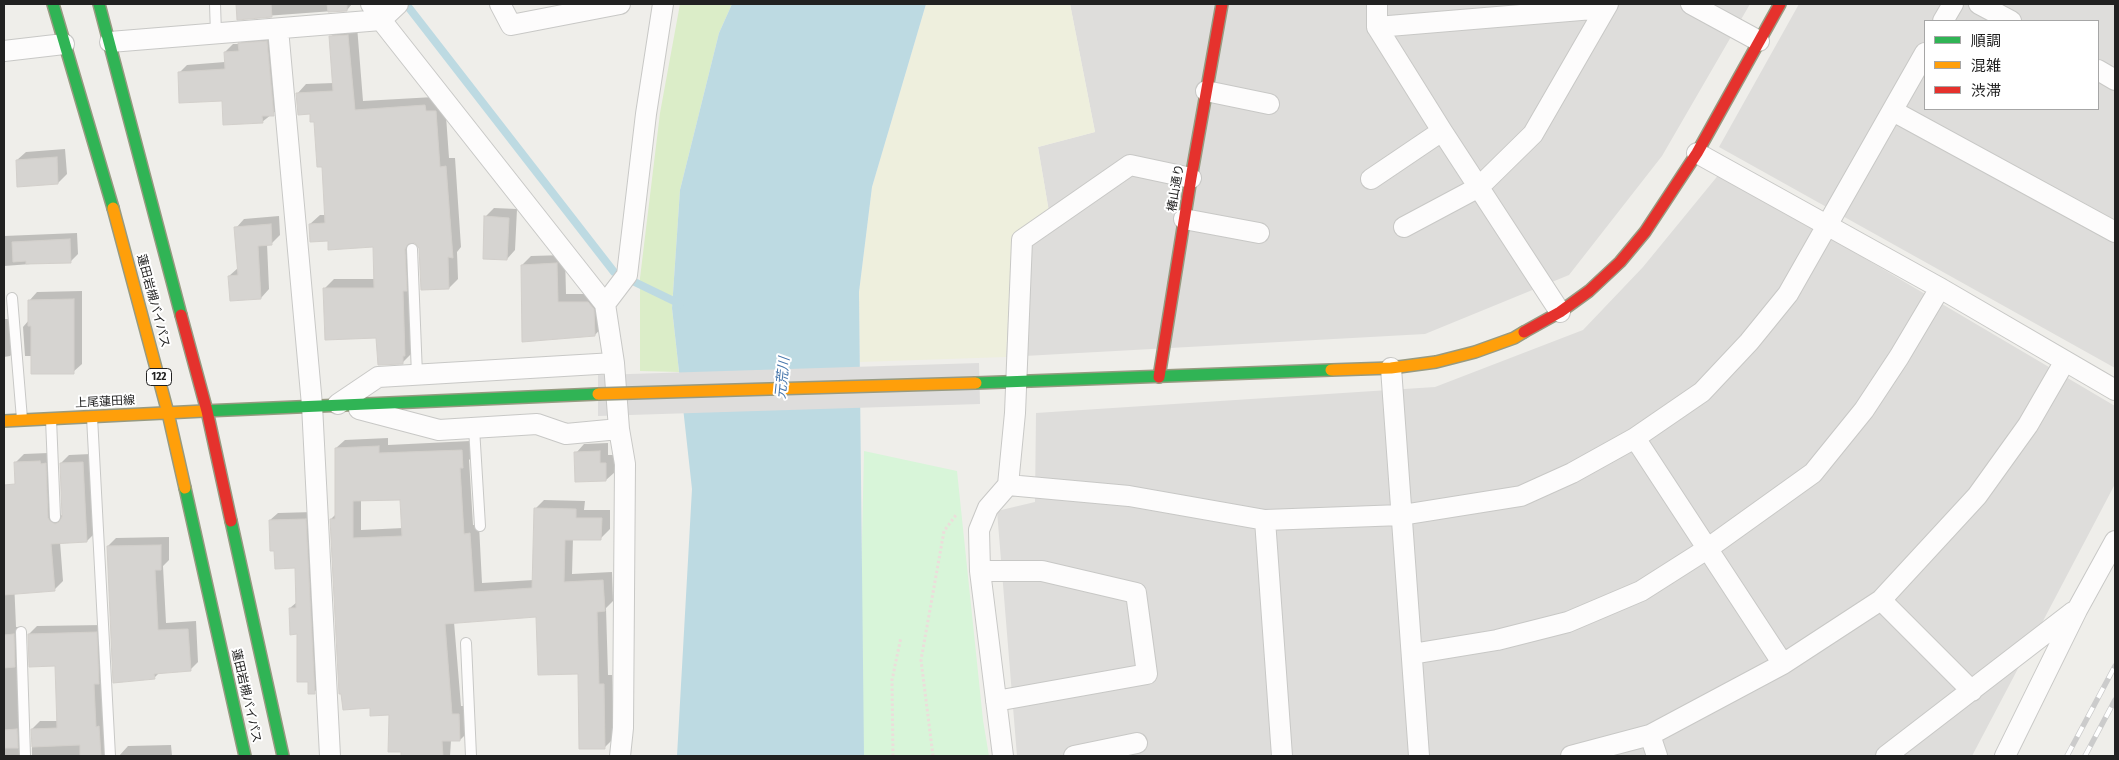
<!DOCTYPE html>
<html>
<head>
<meta charset="utf-8">
<style>
	body { margin:0 }
	#map { position:relative; width:2119px; height:760px; overflow:hidden; background:#efeeea; font-family:"Fira Sans Condensed","Noto Sans JP",sans-serif }
	canvas { display:block }
	.frame { position:absolute; inset:0; border:5px solid #212121; pointer-events:none }
	.legend { position:absolute; left:1924px; top:20px; width:175px; height:90px; box-sizing:border-box; background:#fff; border:1px solid #a6a6a6; margin:0; padding:6px 9px; list-style:none; font-size:15px; color:#212121 }
	.legend li { display:flex; align-items:center; gap:10px; height:25px }
	.legend b { width:25px; border:1px solid #a6a6a6 }
</style>
</head>
<body>
<div id="map">
<canvas width="2119" height="760"></canvas>
<div class="frame"></div>
<ul class="legend">
<li><b style="height:6px;background:#30b455"></b>順調</li>
<li><b style="height:6px;background:#ff9f0a"></b>混雑</li>
<li><b style="height:6px;background:#e5322d"></b>渋滞</li>
</ul>
</div>
<script>
const ctx = document.querySelector('canvas').getContext('2d');
ctx.lineJoin = 'round';
function fill(path, color) {
  ctx.fillStyle = color;
  ctx.fill(path, 'evenodd');
}
function toPath(rows) {
  const path = new Path2D();
  for (const r of rows) {
    path.moveTo(r[0], r[1]);
    for (let i = 2; i < r.length; i += 2) path.lineTo(r[i], r[i + 1]);
  }
  return path;
}
function stroke(path, color, width, dash) {
  ctx.strokeStyle = color;
  ctx.lineWidth = width;
  ctx.lineCap = dash ? 'butt' : 'round';
  ctx.setLineDash(dash || []);
  ctx.stroke(path);
}
function drawText(font, color, halo, rows, align = 'center') {
  ctx.font = font + ' "Fira Sans Condensed","Noto Sans JP",sans-serif';
  ctx.lineWidth = 4;
  ctx.setLineDash([]);
  ctx.textBaseline = 'middle';
  ctx.strokeStyle = halo;
  ctx.fillStyle = color;
  for (const [text, x, y, turn = 0] of rows) {
    ctx.save();
    ctx.translate(x, y);
    ctx.rotate((+turn || 0) * Math.PI / 180);
    ctx.textAlign = isNaN(turn) ? turn : align;
    if (halo) ctx.strokeText(text, 0, 0);
    ctx.fillText(text, 0, 0);
    ctx.restore();
  }
}
const residential = toPath([
	[1070,4,1750,4,1662,156,1569,275,1425,334,1006,357,1012,237,1049,212,1038,147,1095,132],
	[1799,4,2115,4,2115,368,1719,147],
	[1925,21,2098,21,2098,109,1925,109],
	[1720,173,2115,406,2115,484,1972,756,1017,756,997,511,1035,502,1036,413,1435,387,1583,330,1643,267]
]);
const farmland = toPath([
	[926,4,1070,4,1095,132,1038,147,1049,212,1012,237,1006,357,860,362,859,292,872,187]
]);
const grass = toPath([
	[680,4,732,4,719,33,680,190,672,308,679,372,640,371,640,278,660,113]
]);
const park = toPath([
	[864,451,957,471,983,720,989,756,860,756,859,669]
]);
const water = toPath([
	[732,4,926,4,872,187,859,292,864,756,677,756,692,489,672,308,680,190,719,33]
]);
const pier = toPath([
	[979,363,980,404,598,416,598,375]
]);
const shadow = toPath([
	[237,4,352,4,347,10,238,18],
	[357,26,363,101,434,97,445,102,449,158,455,158,461,247,457,252,458,279,449,288,414,239,415,281,412,353,403,362,378,336,325,288,334,279,375,279,375,246,329,240,310,224,320,215,326,215,323,165,315,120,297,94,306,84,334,83,331,37,340,27],
	[275,34,281,107,262,122,179,73,187,65,225,62,225,52,233,44,240,44,248,36],
	[65,149,67,174,58,183,17,160,26,152],
	[494,208,517,209,515,250,507,259,485,217],
	[279,216,280,235,272,243,267,244,269,289,261,298,229,276,238,268,236,228,244,219],
	[77,233,78,254,71,261,4,266,4,236],
	[565,255,566,294,597,294,603,326,595,335,523,340,522,265,531,256],
	[82,291,82,364,73,372,32,356,25,356,23,327,29,320,29,301,37,292],
	[4,319,15,319,17,349,10,356,4,357],
	[388,438,388,445,470,441,471,458,469,460,473,525,479,525,482,583,534,580,535,509,544,500,585,501,584,510,610,510,610,529,601,538,573,538,572,574,612,572,613,601,606,608,608,675,612,675,614,738,605,747,579,672,538,616,454,622,461,706,468,706,469,731,460,740,451,740,450,756,402,756,402,751,331,519,336,514,336,448,345,440],
	[401,498,403,528,361,530,361,500],
	[608,443,608,455,614,455,615,472,606,480,576,453,584,444],
	[48,453,58,513,63,516,61,463,69,455,91,454,95,533,87,541,60,542,63,581,54,590,16,462,24,454],
	[313,512,322,685,314,692,309,680,299,633,290,608,297,602,296,567,276,550,270,520,278,513],
	[169,537,169,560,163,566,166,623,196,621,198,662,190,670,160,672,154,678,108,546,116,538],
	[14,580,16,627,22,627,21,756,4,756,4,581],
	[104,625,108,752,104,756,32,756,32,729,40,721,58,721,56,665,29,634,37,626],
	[171,745,172,756,119,756,128,746]
]);
const stream = toPath([
	[406,4,614,272,680,304]
]);
const building = toPath([
	[236,4,271,4,272,17,237,20,236,4],
	[327,4,347,4,347,11,328,12,327,4],
	[348,35,355,110,425,105,426,111,436,111,440,167,446,166,453,258,448,257,449,289,421,290,419,248,415,243,408,244,405,249,407,291,403,291,405,356,403,356,403,364,378,365,376,338,325,340,323,288,374,288,373,247,328,250,328,241,310,242,309,224,325,223,322,167,317,167,314,122,310,122,310,114,298,115,296,93,333,91,329,36,348,35],
	[267,41,274,116,262,116,263,123,223,125,222,101,179,103,178,72,225,69,224,52,239,51,238,43,267,41],
	[57,157,58,184,17,187,16,160,57,157],
	[484,216,509,218,507,260,483,259,484,216],
	[271,224,272,245,258,246,261,299,230,301,228,276,238,275,234,227,271,224],
	[70,239,71,263,26,264,26,261,13,262,12,242,70,239],
	[557,263,558,302,588,302,594,309,595,336,522,342,521,265,557,263],
	[74,299,74,374,31,374,31,326,28,326,28,300,74,299],
	[379,446,379,453,462,450,463,468,460,468,464,534,470,533,474,592,532,588,534,508,576,509,576,518,602,518,601,540,565,540,564,582,603,580,605,611,597,612,599,684,604,684,605,749,579,749,578,674,538,675,536,617,445,624,452,714,459,714,460,741,442,741,443,756,401,756,401,752,388,752,389,715,370,716,370,708,343,710,341,694,339,694,330,519,335,519,335,448,379,446],
	[400,500,402,536,353,538,353,501,400,500],
	[600,451,600,463,606,463,606,481,575,482,574,452,600,451],
	[40,461,41,464,46,463,48,518,50,521,55,524,59,522,62,517,60,463,83,462,87,542,51,544,55,591,4,595,4,485,15,484,14,462,40,461],
	[306,519,315,694,308,694,308,682,297,682,297,634,290,635,289,608,296,608,295,568,275,569,274,551,270,551,269,520,306,519],
	[161,545,161,570,155,570,158,630,188,629,191,671,154,674,155,679,113,683,107,546,161,545],
	[97,632,99,684,94,684,96,727,99,726,101,756,80,756,80,745,32,747,31,729,57,728,55,666,29,667,28,634,97,632],
	[14,634,15,667,4,668,4,635,14,634],
	[17,729,18,748,4,748,4,730,17,729]
]);
const path = toPath([
	[893,756,892,680,901,637],
	[933,756,921,660,944,531,956,515]
]);
const lane = toPath([
	[215,4,216,34],
	[412,249,417,375],
	[12,298,22,419],
	[92,417,110,756],
	[51,419,55,517],
	[474,428,480,526],
	[21,632,25,756],
	[466,643,471,756]
]);
const street = toPath([
	[371,4,381,20,605,304,614,363,619,429,625,464,623,728,620,756],
	[500,4,511,25,620,4],
	[1377,4,1377,27,1442,131,1560,312],
	[1691,4,1759,41],
	[1979,4,2011,21],
	[1943,21,1953,4],
	[1377,27,1605,8],
	[278,29,312,405,330,756],
	[110,42,381,20,398,4],
	[4,51,64,44],
	[2098,70,2115,80],
	[1206,91,1269,104],
	[1893,111,2115,232],
	[1697,153,1940,288,2115,390],
	[1371,179,1442,131],
	[1184,219,1259,233],
	[1404,227,1479,187,1533,134,1608,4],
	[605,304,627,275,646,114,663,4],
	[1391,368,1419,756],
	[338,404,378,377,614,363],
	[359,409,439,430,537,424,566,434,619,429],
	[1635,438,1783,664],
	[1008,485,1129,496,1265,520,1402,515,1521,496,1572,473,1635,438,1702,392,1749,342,1788,294,1925,53],
	[1265,520,1282,756],
	[980,571,1042,571,1136,593,1147,674,996,701],
	[1881,600,1972,691],
	[1412,654,1497,640,1568,622,1641,591,1707,549,1813,473,1864,410,1899,357,1940,288],
	[1650,735,1657,756],
	[1003,756,980,571,979,530,988,508,1008,485,1015,413,1022,240,1130,165,1191,178],
	[1074,756,1137,743],
	[1571,756,1650,735,1783,664,1881,600,1977,496,2028,425,2065,361],
	[1886,756,2073,612],
	[2005,756,2077,610,2115,541]
]);
const fast = toPath([
	[53,4,113,208],
	[99,4,181,315],
	[976,383,1331,370],
	[204,411,598,394],
	[185,488,245,756],
	[231,521,283,756]
]);
const slow = toPath([
	[113,208,168,413,185,488],
	[1331,370,1391,368,1436,362,1475,352,1514,338,1524,332],
	[4,421,204,411]
]);
const jam = toPath([
	[181,315,207,411,231,521],
	[1524,332,1560,312,1589,291,1620,262,1645,232,1697,153,1780,4],
	[1159,377,1191,178,1222,4]
]);
const rail = toPath([
	[2067,756,2115,666],
	[2085,756,2115,700]
]);
const slowBridge = toPath([
	[598,394,976,383]
]);
const shields = [
	[159,377,25]
];
const shieldNames = [
	["122",159,377]
];
const streetNames = [
	["椿山通り",1176,188,-80],
	["蓮田岩槻バイパス",153,301,75],
	["上尾蓮田線",105,402,-3],
	["蓮田岩槻バイパス",246,696,77]
];
const waterNames = [
	["元荒川",783,378,-84]
];
fill(residential, '#dedddb');
fill(farmland, '#eeefdd');
fill(grass, '#dbedc8');
fill(park, '#d8f5d9');
fill(water, '#bddae2');
fill(pier, '#dedddc');
fill(shadow, '#0003');
stroke(stream, '#bddae2', 8);
fill(building, '#d6d4d1');
stroke(building, '#d2cfcb', 1);
stroke(lane, '#c8c8c6', 12);
stroke(street, '#c8c8c6', 22);
stroke(fast, '#979a81', 14);
stroke(slow, '#979a81', 14);
stroke(jam, '#979a81', 14);
stroke(path, '#ecdddb', 3, [2.5, 2.5]);
stroke(lane, '#fdfcfc', 10);
stroke(street, '#fdfcfc', 20);
stroke(fast, '#30b455', 11);
stroke(slow, '#ff9f0a', 11);
stroke(jam, '#e5322d', 11);
stroke(rail, '#cbcbcb', 5.5);
stroke(rail, '#fff', 4, [11]);
stroke(slowBridge, '#979a81', 14, []);
stroke(slowBridge, '#ff9f0a', 11);
for (const [x, y, w] of shields) {
  const box = new Path2D();
  box.roundRect(x - w / 2, y - 8.5, w, 17, 4);
  ctx.fillStyle = '#fff';
  ctx.fill(box);
  stroke(box, '#212121', 1);
}
drawText('bold 11px', '#212121', null, shieldNames);
drawText('12px', '#212121', '#fff', streetNames);
drawText('italic 14px', '#4776ac', '#fff', waterNames);
</script>
</body>
</html>
